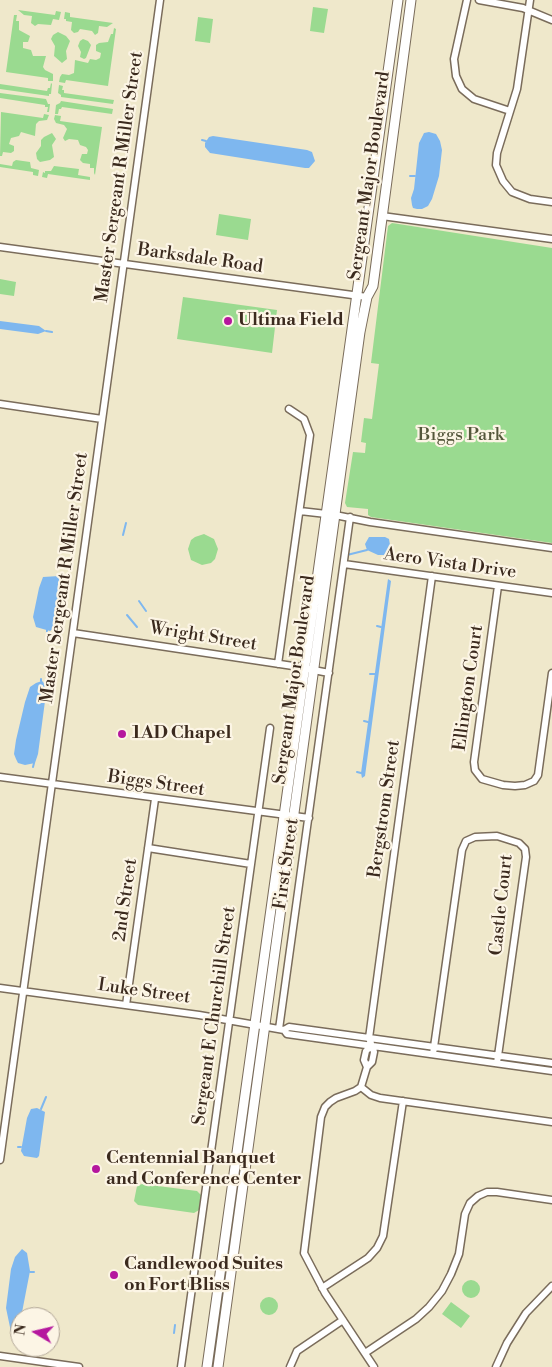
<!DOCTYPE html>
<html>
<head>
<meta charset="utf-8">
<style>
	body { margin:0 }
	#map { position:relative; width:552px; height:1367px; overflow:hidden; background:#efe8cb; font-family:"Libre Bodoni",serif }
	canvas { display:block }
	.north { position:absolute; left:10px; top:1307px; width:50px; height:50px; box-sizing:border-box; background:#fcf5e5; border:1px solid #afa495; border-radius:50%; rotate:279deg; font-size:14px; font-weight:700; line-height:20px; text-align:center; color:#3b2a1e }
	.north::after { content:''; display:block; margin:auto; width:18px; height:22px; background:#b5179e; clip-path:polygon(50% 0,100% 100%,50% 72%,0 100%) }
</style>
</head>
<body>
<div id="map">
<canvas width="552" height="1367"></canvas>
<div class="north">N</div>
</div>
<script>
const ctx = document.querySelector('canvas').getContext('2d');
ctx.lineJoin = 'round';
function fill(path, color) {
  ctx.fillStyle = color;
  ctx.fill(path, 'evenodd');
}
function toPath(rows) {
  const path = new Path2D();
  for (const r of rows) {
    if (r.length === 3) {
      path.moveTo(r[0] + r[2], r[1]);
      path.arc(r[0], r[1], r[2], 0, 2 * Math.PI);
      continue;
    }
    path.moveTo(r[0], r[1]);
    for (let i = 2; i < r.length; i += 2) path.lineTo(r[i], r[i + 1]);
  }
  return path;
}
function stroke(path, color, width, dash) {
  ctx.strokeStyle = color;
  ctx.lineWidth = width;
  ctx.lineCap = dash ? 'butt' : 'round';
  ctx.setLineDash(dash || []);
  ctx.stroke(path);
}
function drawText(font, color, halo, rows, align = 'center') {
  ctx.font = font + ' "Libre Bodoni",serif';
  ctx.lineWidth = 4.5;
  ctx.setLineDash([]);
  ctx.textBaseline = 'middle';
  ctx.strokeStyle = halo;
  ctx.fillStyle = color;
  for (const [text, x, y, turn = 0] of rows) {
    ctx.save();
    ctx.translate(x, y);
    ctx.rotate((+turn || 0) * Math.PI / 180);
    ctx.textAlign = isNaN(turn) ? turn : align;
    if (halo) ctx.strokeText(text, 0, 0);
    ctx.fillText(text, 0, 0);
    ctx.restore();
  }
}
const green = toPath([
	[313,7,328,9,324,33,310,31],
	[18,10,55,15,56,11,61,12,59,20,53,19,51,25,38,24,35,26,31,23,32,16,24,15],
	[65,12,70,13,70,17,113,23,107,27,99,26,98,33,95,35,92,31,80,29,78,32,74,33,71,30,72,22,66,21,66,19,64,19],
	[14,15,17,15,16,21,19,21,19,30,30,36,28,42,23,42,23,48,31,50,33,56,46,56,43,67,45,70,53,74,53,81,48,81,48,78,6,72],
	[198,17,213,19,210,43,195,41],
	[114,28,116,29,108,86,66,80,65,83,59,82,60,77,62,74,69,75,74,73,75,60,88,63,90,59,96,60,100,58,101,53,96,51,96,45,99,43,108,42,111,34,113,34],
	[58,32,66,36,70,41,66,51,67,59,62,63,54,56,55,46,51,39,53,35],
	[83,39,88,41,91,45,86,58,84,59,80,57,81,52,78,46,80,41],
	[51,83,52,84,51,94,49,94,49,96,0,89,0,84,47,91,48,88,50,88],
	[59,85,63,86,62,90,64,90,64,93,114,100,113,104,61,97,61,95,58,93],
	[0,93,46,99,48,104,50,104,49,112,47,112,48,107,45,107,45,105,0,98],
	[61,101,113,109,112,114,62,107,61,109,59,109,58,114,55,114,56,105,60,103],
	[1,112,43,118,44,114,49,115,47,120,39,121,36,124,35,136,21,132,19,136,11,138,9,144,14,146,14,151,11,153,3,152,2,156,0,156],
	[55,115,61,116,60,121,102,127,95,175,94,173,94,168,90,168,90,164,83,163,80,160,82,154,87,154,88,150,86,147,80,145,78,140,69,139,65,141,63,138,67,129,64,125,56,123,54,119],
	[52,133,56,139,52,145,54,157,50,160,40,162,37,159,36,153,41,146,41,140,44,137],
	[16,160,30,162,31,168,39,170,38,176,33,175,33,172,0,167,0,164,12,166,13,162],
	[54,166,79,169,78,175,90,177,90,180,48,174,47,178,42,177,43,172,45,173,45,171,51,171],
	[219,214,251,219,248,240,216,235],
	[392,223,552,248,552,543,371,517,368,515,368,509,347,507,345,503,353,452,365,453,366,443,361,442,364,418,372,419,379,364,371,363,388,226],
	[0,279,16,282,14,296,0,294],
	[183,297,277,310,272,353,177,339],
	[204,534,214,539,218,549,215,559,211,563,202,565,191,560,188,549,191,540,195,537],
	[142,1184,197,1191,202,1196,201,1207,199,1210,194,1213,138,1205,134,1201,137,1186],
	[471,1289,9],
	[269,1306,9],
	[451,1302,470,1316,461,1328,442,1314]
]);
const water = toPath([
	[429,132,436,134,440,141,442,150,439,176,432,199,428,206,422,209,417,209,413,208,412,205,411,198,414,189,419,143,424,133],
	[213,136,307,150,312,152,315,161,309,168,305,168,210,153,205,147,205,143,209,137],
	[0,321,39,326,46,331,38,334,0,329],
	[369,537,385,537,389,539,390,545,388,551,384,555,378,555,367,550,365,544],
	[59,576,62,588,57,626,50,631,36,627,33,617,39,588,43,577],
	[388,579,391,581,365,776,362,778,361,773],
	[42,681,47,686,38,754,35,763,25,765,18,763,16,759,14,754,16,740,25,702,30,687,36,683],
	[37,1108,45,1112,39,1156,37,1158,24,1156,21,1151,27,1118,31,1109],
	[22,1249,27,1253,30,1271,18,1333,11,1332,6,1308,11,1269,15,1257]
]);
const stream = toPath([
	[202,140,206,141],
	[410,176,415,176],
	[46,331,52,332],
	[123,535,126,523],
	[347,555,367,550],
	[60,581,63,582],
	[139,601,146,611],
	[127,615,137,627],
	[377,626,381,627],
	[53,628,55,630],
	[47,632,47,629],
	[296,643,306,644],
	[370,674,375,674],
	[41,681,41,679],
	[364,721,368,722],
	[33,767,34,763],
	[357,772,361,773],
	[41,1109,46,1097],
	[18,1147,21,1147],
	[30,1272,34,1272],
	[174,1333,175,1325],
	[14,1337,15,1332]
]);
const minor = toPath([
	[467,0,454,59,456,76,462,89,474,99,510,111],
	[479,0,523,8,552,20],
	[530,0,517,89,497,153,496,165,503,181,512,192,530,199,552,202],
	[382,216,552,239],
	[0,247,367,297],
	[0,404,102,419],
	[300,511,335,515,370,522,552,548],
	[344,564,552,593],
	[498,586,474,762,475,770,482,779,503,785,515,786,525,785,534,781,538,775,552,673],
	[73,633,293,666,329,673],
	[278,664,310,435,304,419,289,409],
	[0,777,309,818],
	[148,848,251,864],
	[0,988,199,1015,284,1030,289,1027,552,1063],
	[126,1005,155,799],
	[279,1029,350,517],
	[284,1030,287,1034,552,1071],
	[433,1054,462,850,466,841,475,837,497,836,519,843,525,849,526,857,497,1063],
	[367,1067,364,1060,366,1051,371,1046],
	[361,1087,371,1095,380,1098,552,1122],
	[0,1160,160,0],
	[322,1288,368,1258,377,1248,383,1236,403,1101],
	[365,1353,416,1319,429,1307,442,1291,451,1274,459,1254,465,1214,470,1203,478,1196,487,1192,497,1192,552,1200],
	[0,1356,79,1367],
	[181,1367,270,728],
	[290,1367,297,1351,343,1320],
	[374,1367,325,1293,304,1253,321,1117,325,1107,330,1102,336,1098,355,1091,361,1087,367,1067,372,1062,374,1052,369,1038,432,576],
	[496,1367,507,1343,526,1313,552,1286]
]);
const tertiary = toPath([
	[207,1367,398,0],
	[218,1367,360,332,367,297,373,286,411,0]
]);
const markers = [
	[228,321,5,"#b5179e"],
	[122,734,5,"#b5179e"],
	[96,1169,5,"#b5179e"],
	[114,1275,5,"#b5179e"]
];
const streetNames = [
	["Sergeant Major Boulevard",370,176,-82],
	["Master Sergeant R Miller Street",120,177,-82],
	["Barksdale Road",200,259,8],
	["Aero Vista Drive",450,564,8],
	["Master Sergeant R Miller Street",65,578,-82],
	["Wright Street",203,637,9],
	["Sergeant Major Boulevard",295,680,-82],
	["Ellington Court",469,688,-82],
	["Biggs Street",156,784,8],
	["Bergstrom Street",385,809,-82],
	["First Street",287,864,-82],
	["2nd Street",126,900,-82],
	["Castle Court",502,905,-84],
	["Luke Street",144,992,8],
	["Sergeant E Churchill Street",215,1016,-82]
];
const poiNames = [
	["Ultima Field",238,321],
	["1AD Chapel",132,734],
	["Centennial Banquet",106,1159],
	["and Conference Center",106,1180],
	["Candlewood Suites",124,1265],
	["on Fort Bliss",124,1286]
];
const parkNames = [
	["Biggs Park",461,436]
];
fill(green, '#9ada90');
fill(water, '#7eb7ef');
stroke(stream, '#7eb7ef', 2);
stroke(minor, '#7a6c5b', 9);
stroke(tertiary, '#7a6c5b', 11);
stroke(minor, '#fff', 6);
stroke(tertiary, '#fff', 9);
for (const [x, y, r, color] of markers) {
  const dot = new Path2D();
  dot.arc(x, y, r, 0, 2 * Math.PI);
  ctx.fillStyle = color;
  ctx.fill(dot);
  stroke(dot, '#fcf5e5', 2);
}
drawText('18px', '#3b2a1e', '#fcf5e5', streetNames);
drawText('bold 18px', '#3b2a1e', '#fcf5e5', poiNames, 'left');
drawText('18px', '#53563a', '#fcf5e5', parkNames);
</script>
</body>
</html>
